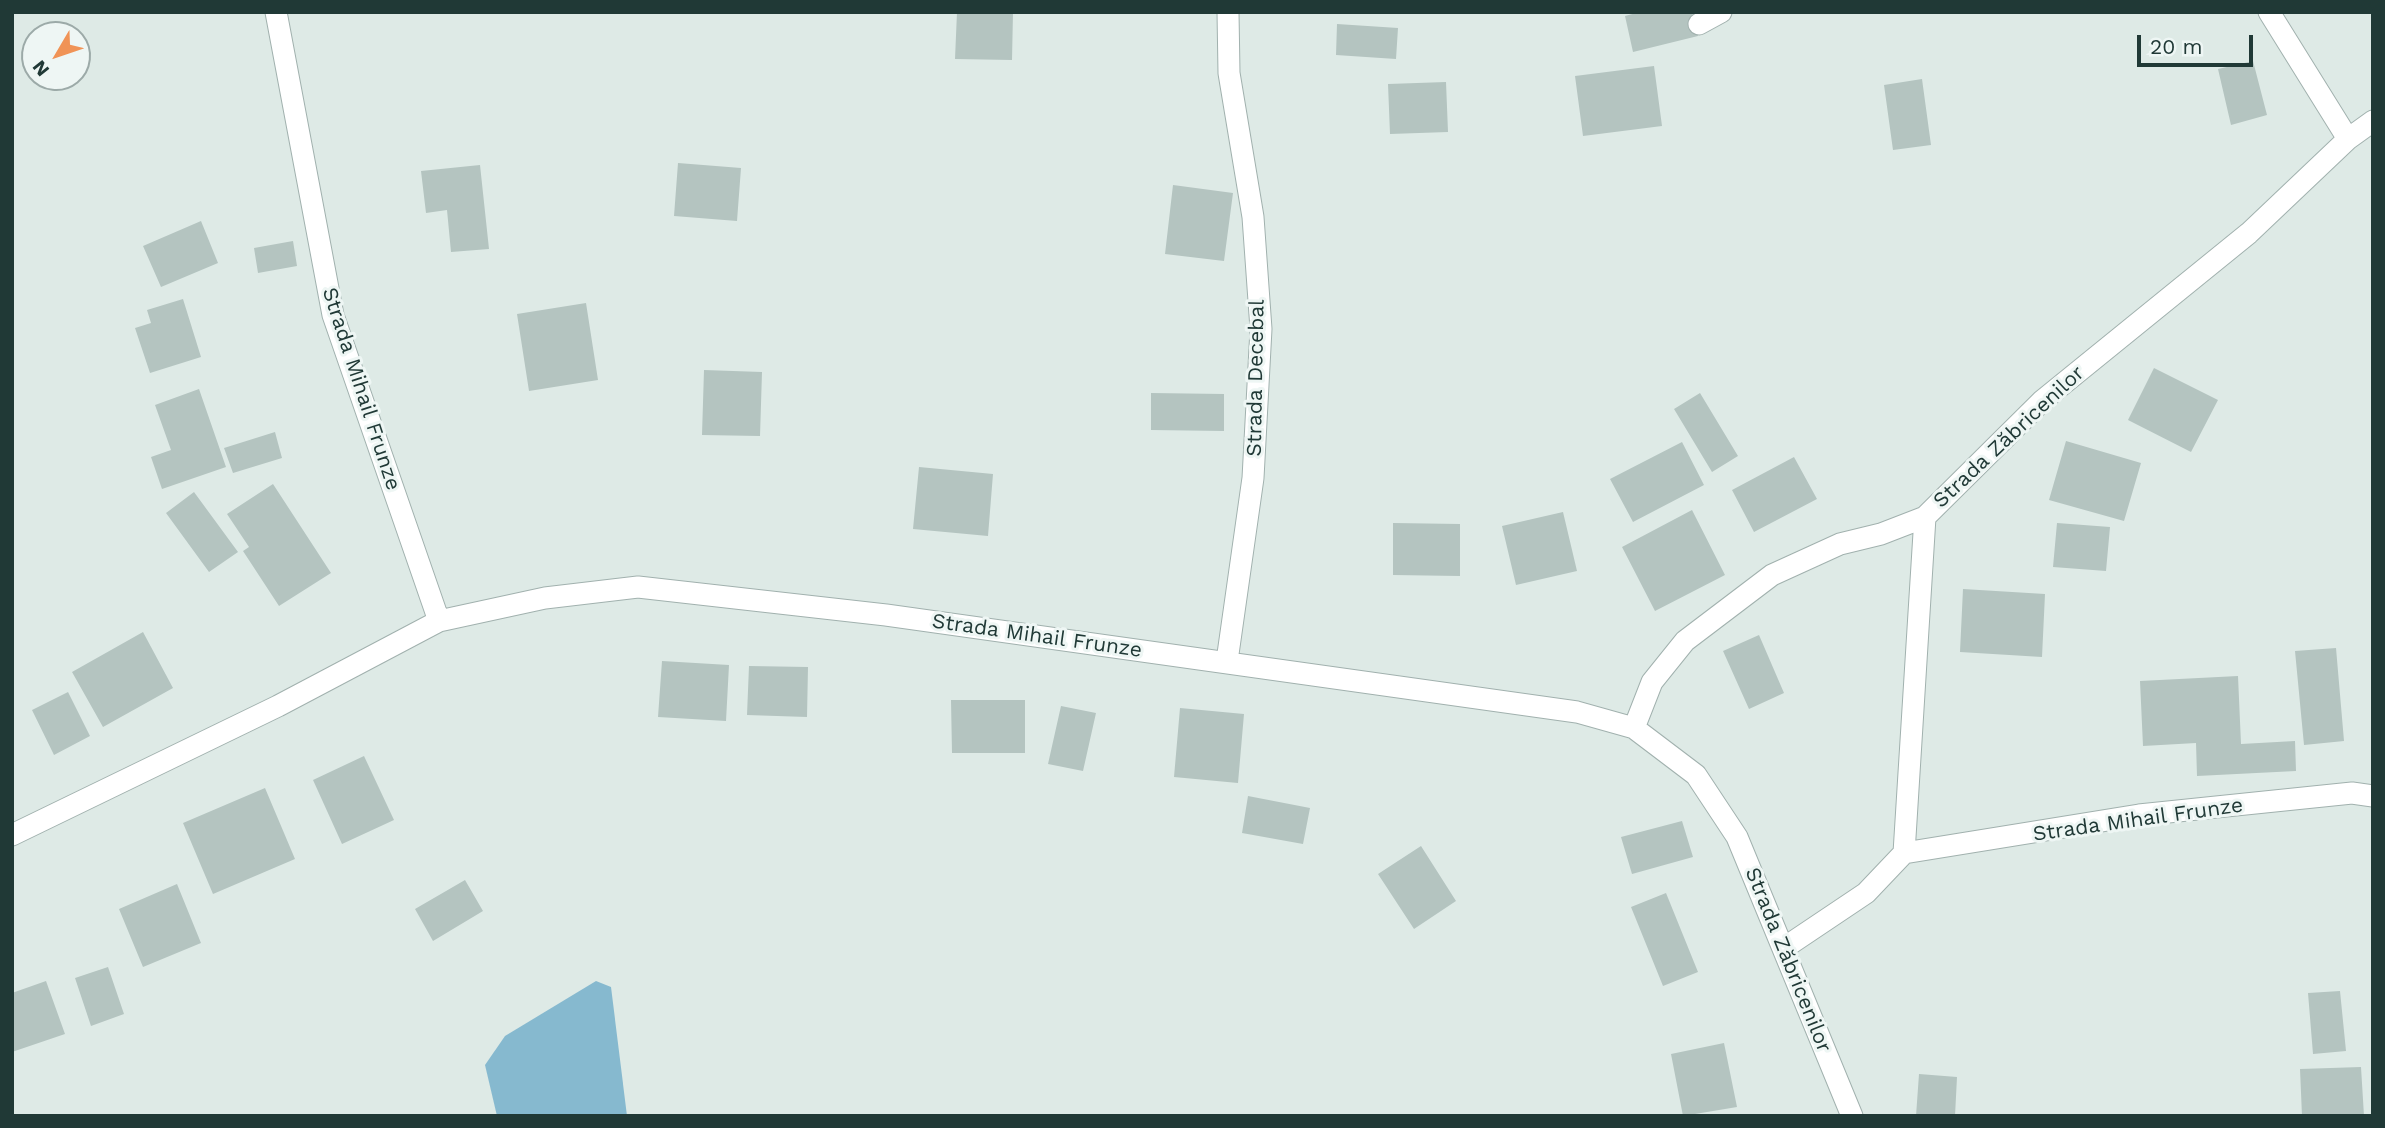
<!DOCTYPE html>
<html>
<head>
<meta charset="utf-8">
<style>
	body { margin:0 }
	#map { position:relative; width:2385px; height:1128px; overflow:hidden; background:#deeae6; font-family:"Work Sans",sans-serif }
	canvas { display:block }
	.frame { position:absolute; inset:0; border:14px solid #203936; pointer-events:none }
	.north { position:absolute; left:21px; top:21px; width:70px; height:70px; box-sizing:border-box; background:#eef6f4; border:2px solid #9caaa8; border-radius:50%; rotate:231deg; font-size:19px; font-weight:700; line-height:28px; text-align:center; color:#203936 }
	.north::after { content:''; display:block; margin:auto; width:24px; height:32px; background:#f09356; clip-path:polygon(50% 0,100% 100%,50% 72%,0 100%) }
	.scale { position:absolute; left:2137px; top:35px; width:116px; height:32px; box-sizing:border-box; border:4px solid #203936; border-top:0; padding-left:9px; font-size:21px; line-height:24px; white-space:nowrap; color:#203936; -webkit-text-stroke:5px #eef6f4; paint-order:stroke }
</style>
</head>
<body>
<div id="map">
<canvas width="2385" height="1128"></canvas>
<div class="frame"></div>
<div class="north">N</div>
<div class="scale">20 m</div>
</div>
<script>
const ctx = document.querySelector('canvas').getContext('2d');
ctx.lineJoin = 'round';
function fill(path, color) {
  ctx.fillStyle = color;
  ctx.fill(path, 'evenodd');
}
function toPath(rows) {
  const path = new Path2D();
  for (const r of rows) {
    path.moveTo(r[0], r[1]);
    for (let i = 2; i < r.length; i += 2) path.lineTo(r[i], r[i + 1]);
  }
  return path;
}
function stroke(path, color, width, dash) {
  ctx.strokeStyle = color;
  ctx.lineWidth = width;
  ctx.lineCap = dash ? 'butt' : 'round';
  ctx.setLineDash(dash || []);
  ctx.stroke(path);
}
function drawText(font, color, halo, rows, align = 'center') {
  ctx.font = font + ' "Work Sans",sans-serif';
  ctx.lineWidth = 6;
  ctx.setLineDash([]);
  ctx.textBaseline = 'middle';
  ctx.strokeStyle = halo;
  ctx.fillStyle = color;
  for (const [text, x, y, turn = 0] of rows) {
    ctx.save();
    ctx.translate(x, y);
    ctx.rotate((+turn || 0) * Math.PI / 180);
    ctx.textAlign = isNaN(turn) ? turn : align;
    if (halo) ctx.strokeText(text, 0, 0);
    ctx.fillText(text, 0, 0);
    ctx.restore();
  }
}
const water = toPath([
	[596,981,611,987,627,1116,497,1116,485,1065,505,1036]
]);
const building = toPath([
	[957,12,1013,12,1012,60,955,59],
	[1640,12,1692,12,1698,36,1633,52,1625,16],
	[1337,24,1398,28,1396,59,1336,55],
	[2253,61,2267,115,2231,125,2218,69],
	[1654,66,1662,126,1583,136,1575,76],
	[1922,79,1931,145,1893,150,1884,85],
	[1446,82,1448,132,1390,134,1388,84],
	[678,163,741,168,737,221,674,216],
	[480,165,489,249,451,252,447,210,426,213,421,171],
	[1173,185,1233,193,1224,261,1165,254],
	[201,221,218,263,161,287,143,246],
	[293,241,297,266,258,273,254,248],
	[183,299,201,357,150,373,135,328,151,323,147,310],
	[586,303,598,380,529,391,517,314],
	[2154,368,2218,400,2191,452,2128,420],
	[704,370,762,372,760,436,702,435],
	[199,389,226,467,162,489,151,457,171,450,155,405],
	[1151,393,1224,394,1224,431,1151,430],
	[1700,393,1738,456,1712,472,1674,409],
	[275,432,282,458,233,473,224,448],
	[2066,441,2141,463,2124,521,2049,500],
	[1682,442,1704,485,1633,522,1610,479],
	[1794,457,1817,499,1754,532,1732,490],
	[919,467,993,474,988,536,913,529],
	[273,484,331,573,279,606,243,551,249,547,227,514],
	[194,492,238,552,209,572,166,513],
	[1692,510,1725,575,1655,611,1622,547],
	[1563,512,1577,571,1516,585,1502,526],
	[1393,523,1460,524,1460,576,1393,575],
	[2057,523,2110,527,2106,571,2053,567],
	[1963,589,2045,594,2042,657,1960,652],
	[143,632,173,688,103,727,72,672],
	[1759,635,1784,693,1749,709,1723,651],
	[2336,648,2344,741,2304,745,2295,651],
	[662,661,729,665,726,721,658,717],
	[749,666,808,667,807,717,747,715],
	[2238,676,2241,744,2295,741,2296,771,2197,776,2196,743,2143,746,2140,681],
	[68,692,90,736,54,755,32,710],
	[951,700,1025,700,1025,753,952,753],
	[1061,706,1096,713,1083,771,1048,764],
	[1180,708,1244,714,1238,783,1174,777],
	[364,756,394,820,342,844,313,780],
	[265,788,295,859,213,894,183,823],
	[1248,796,1310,808,1303,844,1242,833],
	[1682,821,1693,857,1632,874,1621,837],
	[1421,846,1456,901,1414,929,1378,874],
	[465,880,483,911,433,941,415,909],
	[177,884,201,943,143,967,119,909],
	[1666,893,1698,972,1663,986,1631,907],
	[108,967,124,1014,91,1026,75,978],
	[46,981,65,1034,12,1052,12,993],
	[2340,991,2346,1051,2313,1054,2308,993],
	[1724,1043,1737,1107,1683,1116,1671,1054],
	[2361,1067,2364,1116,2302,1116,2300,1069],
	[1919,1074,1957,1077,1955,1116,1916,1116]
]);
const minor = toPath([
	[276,12,333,315,439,621],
	[2269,12,2348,139],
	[1699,24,1721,12],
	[1227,661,1253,478,1261,329,1253,217,1229,73,1228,12],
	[1634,728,1652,682,1685,641,1772,575,1840,544,1881,534,1925,517,2042,401,2249,233,2348,139,2373,121],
	[12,835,278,706,439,621,545,598,638,587,886,615,1577,712,1634,728,1696,775,1737,837,1852,1116],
	[1904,853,1925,517],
	[1784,948,1866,893,1904,853,2139,815,2352,793,2373,796]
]);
const streetNames = [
	["Strada Decebal",1256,378,-89],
	["Strada Mihail Frunze",361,389,72],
	["Strada Zăbricenilor",2009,437,-43],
	["Strada Mihail Frunze",1037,636,8],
	["Strada Mihail Frunze",2138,820,-8],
	["Strada Zăbricenilor",1788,960,68]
];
fill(water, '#86b9cf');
fill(building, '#b4c4c0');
stroke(minor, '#a1b1ae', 23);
stroke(minor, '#fff', 21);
drawText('21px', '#203936', '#eef6f4', streetNames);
</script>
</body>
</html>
